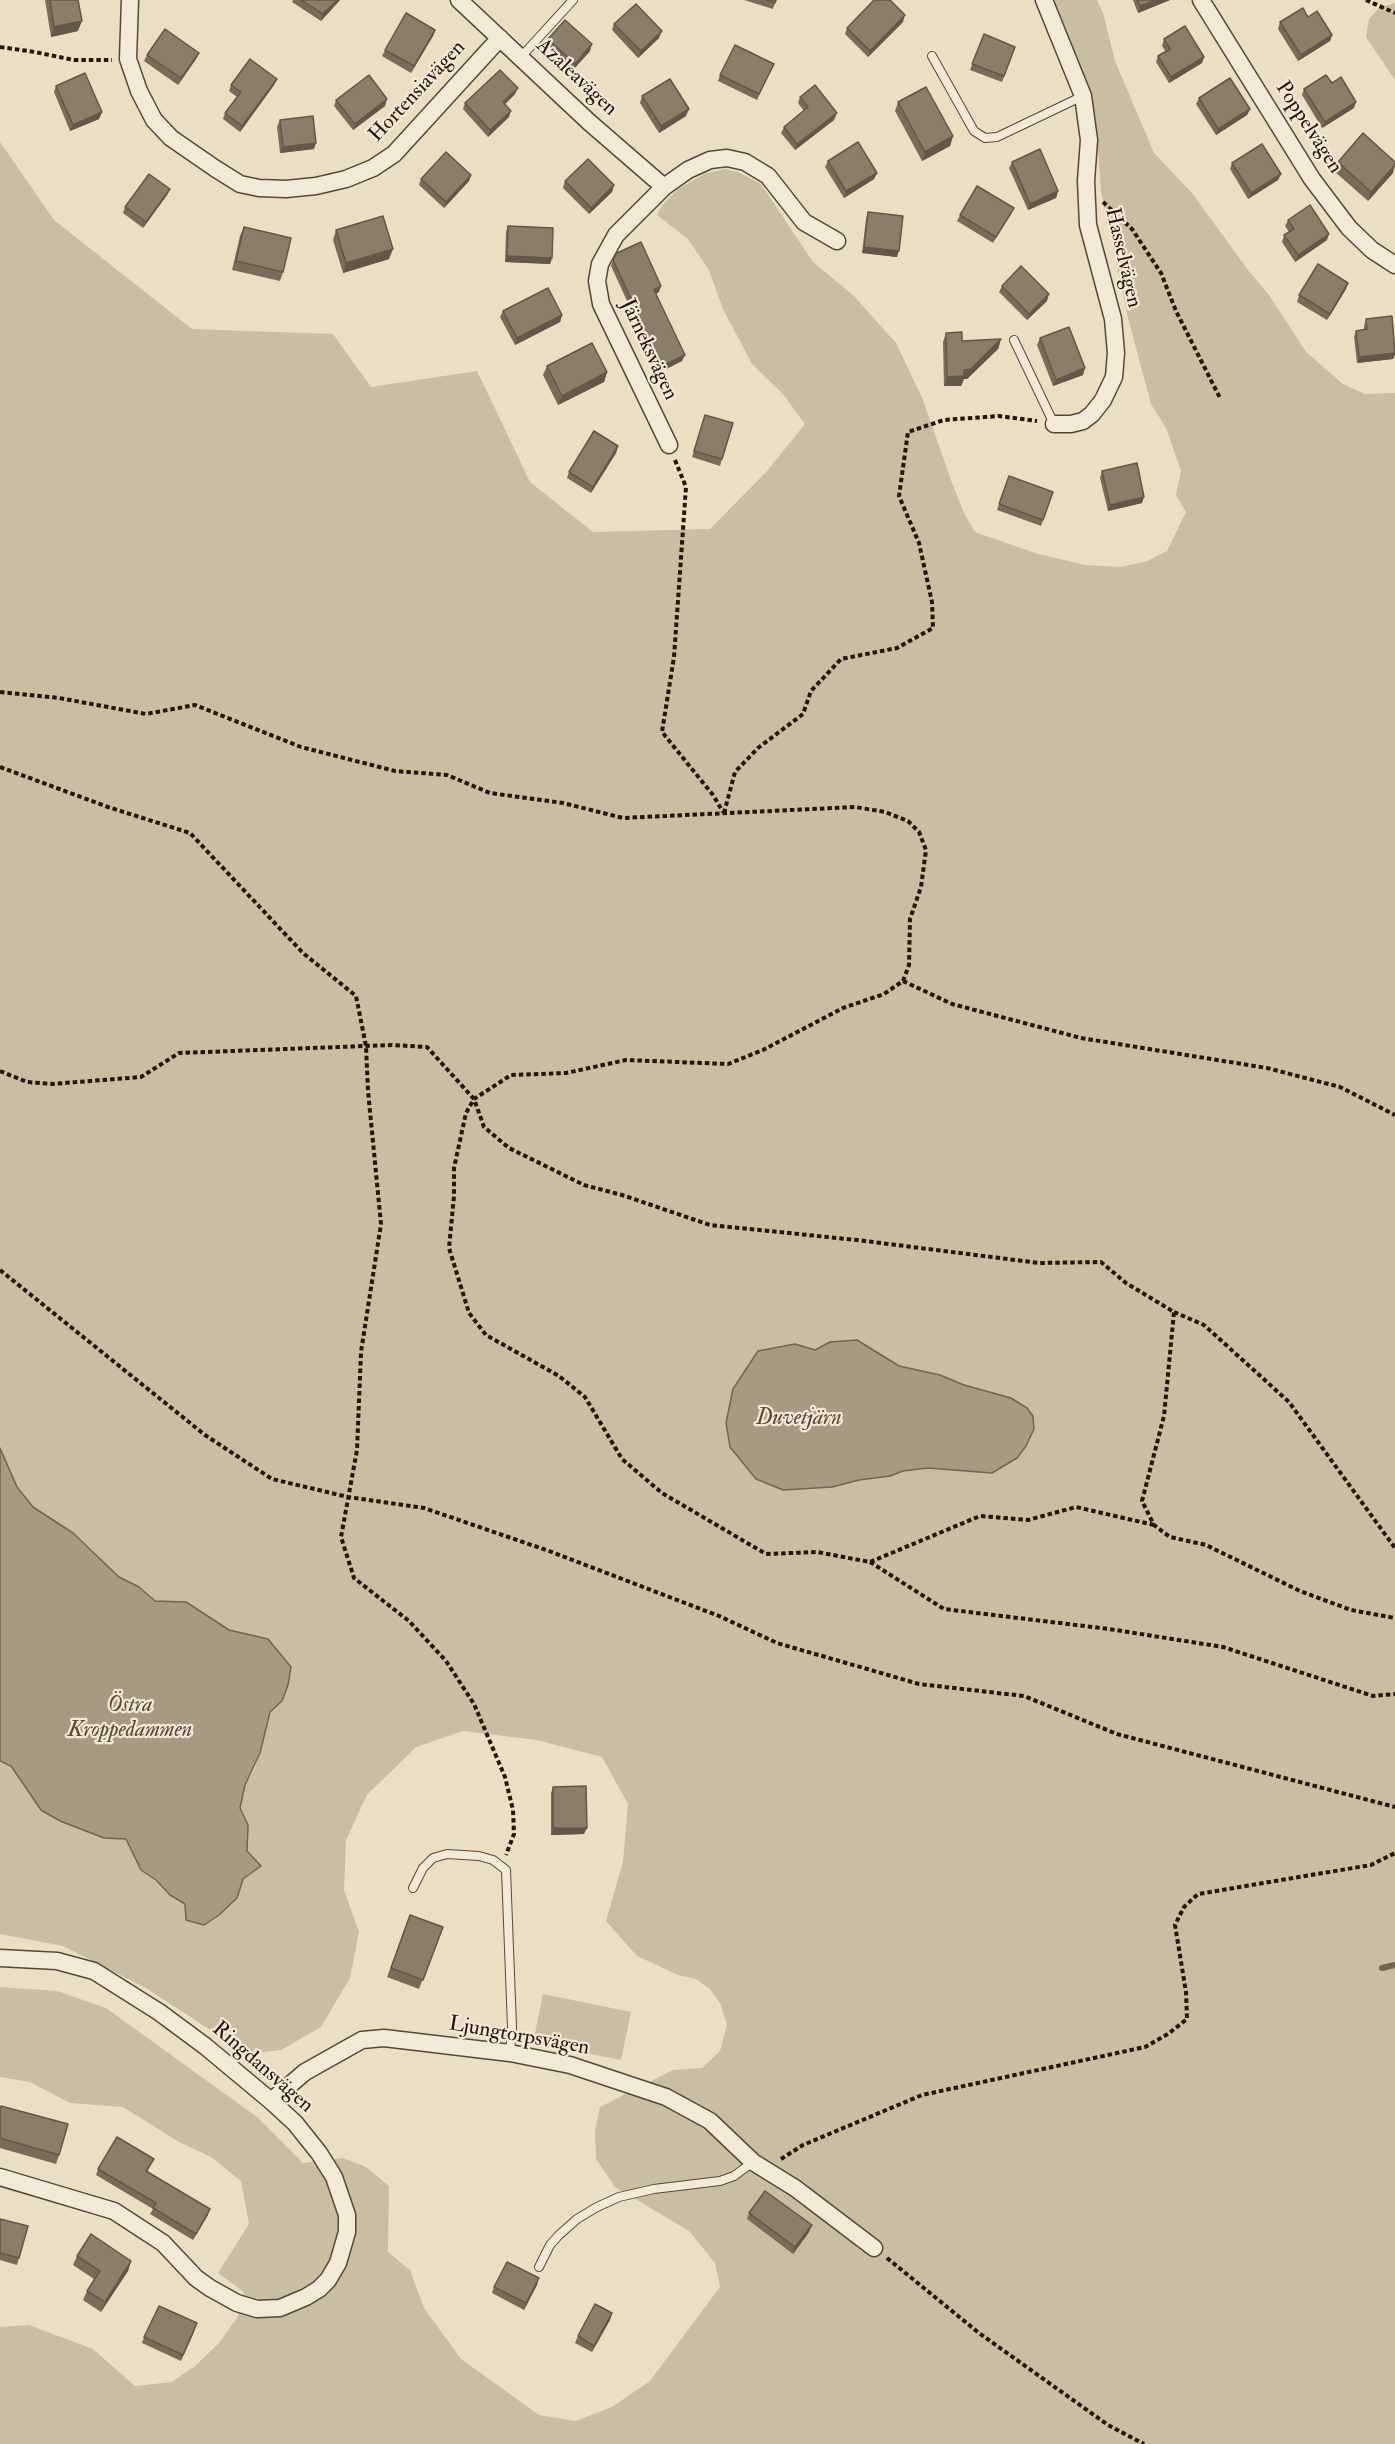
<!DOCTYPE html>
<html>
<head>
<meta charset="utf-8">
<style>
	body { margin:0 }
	canvas { display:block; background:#eadfc2 }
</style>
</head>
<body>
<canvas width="1395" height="2444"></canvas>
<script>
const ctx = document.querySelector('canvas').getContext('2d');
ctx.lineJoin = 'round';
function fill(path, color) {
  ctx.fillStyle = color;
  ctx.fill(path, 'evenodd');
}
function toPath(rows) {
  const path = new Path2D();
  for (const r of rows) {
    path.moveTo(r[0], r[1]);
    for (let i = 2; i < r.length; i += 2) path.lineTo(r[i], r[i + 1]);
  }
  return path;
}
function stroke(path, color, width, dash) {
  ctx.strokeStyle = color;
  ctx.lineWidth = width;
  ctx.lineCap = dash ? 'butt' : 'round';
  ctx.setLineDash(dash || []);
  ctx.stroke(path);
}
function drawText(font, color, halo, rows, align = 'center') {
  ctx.font = font + ' "IM FELL Double Pica",serif';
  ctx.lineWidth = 4.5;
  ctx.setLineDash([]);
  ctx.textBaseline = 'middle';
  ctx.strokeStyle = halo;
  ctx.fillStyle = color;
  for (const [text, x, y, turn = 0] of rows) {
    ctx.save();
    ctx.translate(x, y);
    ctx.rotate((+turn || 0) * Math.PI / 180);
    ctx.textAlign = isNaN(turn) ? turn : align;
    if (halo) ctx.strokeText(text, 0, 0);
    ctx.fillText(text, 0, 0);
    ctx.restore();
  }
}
const green = toPath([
	[1051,0,1097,0,1103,13,1115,61,1154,153,1192,193,1248,270,1269,295,1306,352,1343,384,1365,394,1395,393,1395,2444,0,2444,0,2327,29,2325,93,2349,135,2386,172,2382,195,2366,218,2344,237,2318,244,2292,218,2273,249,2224,241,2181,211,2157,179,2142,123,2107,70,2103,30,2082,0,2077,0,1987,57,1991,106,2008,257,2117,303,2163,343,2158,366,2167,389,2186,388,2252,410,2270,424,2308,461,2359,539,2415,576,2421,612,2407,650,2381,720,2287,715,2263,689,2231,615,2187,596,2159,595,2131,600,2107,673,2070,702,2068,720,2051,727,2025,720,2003,710,1989,696,1979,678,1975,637,1956,606,1921,623,1862,628,1804,602,1757,537,1740,463,1731,416,1747,367,1795,346,1840,344,1890,359,1932,350,1978,321,2027,281,2050,247,2054,146,1988,63,1946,0,1934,0,1761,10,1766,25,1784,104,1838,126,1839,141,1870,156,1880,170,1895,185,1904,237,1898,247,1851,248,1825,240,1808,245,1785,255,1768,270,1712,282,1701,291,1668,268,1639,229,1630,186,1602,155,1601,139,1587,119,1577,73,1533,33,1507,17,1487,0,1448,0,142,54,220,192,329,333,334,371,387,477,371,530,482,593,532,710,529,767,471,805,424,783,394,752,364,723,309,709,270,688,239,657,215,662,205,677,190,706,173,725,169,740,173,761,184,813,262,853,295,896,343,923,400,952,483,965,515,975,532,1038,554,1085,565,1121,567,1147,561,1167,551,1186,512,1176,495,1181,471,1166,428,1151,404,1128,318,1101,191,1096,123],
	[857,1340,899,1366,940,1375,964,1385,1017,1458,992,1473,928,1468,903,1471,890,1476,859,1480,832,1487,783,1490,756,1479,726,1423,733,1390,747,1372,795,1344,815,1350],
	[1395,3,1395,80,1366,37,1369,19,1379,8],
	[543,1994,631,2012,621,2060,533,2043]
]);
const water = toPath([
	[857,1340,899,1366,940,1375,964,1385,1011,1398,1027,1408,1033,1416,1034,1429,1026,1446,1017,1458,992,1473,928,1468,903,1471,890,1476,859,1480,832,1487,783,1490,756,1479,730,1447,726,1423,733,1389,758,1351,795,1344,815,1350,830,1342,857,1340],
	[0,1448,17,1487,33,1507,73,1533,119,1577,139,1587,155,1601,186,1602,229,1630,268,1639,291,1667,288,1685,282,1701,270,1712,260,1753,245,1785,240,1808,248,1825,247,1851,261,1866,243,1879,237,1898,219,1915,204,1925,186,1920,185,1904,170,1895,156,1880,141,1870,126,1839,104,1838,60,1821,41,1810,11,1766,0,1761,0,1448]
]);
const stream = toPath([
	[1382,1968,1395,1965]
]);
const path = toPath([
	[1366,0,1395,13],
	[0,47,35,52,74,60,112,60],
	[1103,202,1132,229,1161,273,1176,311,1220,398],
	[675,460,686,487,674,657,662,732,713,795,723,812],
	[0,692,59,698,146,714,195,705,301,747,395,771,447,775,490,793,563,803,623,818,855,807,885,812,908,821,919,832,926,850,921,887,910,919,909,965,903,981,884,994,843,1008,763,1050,728,1064,626,1060,566,1073,511,1075,474,1099,466,1113,454,1168,454,1196,449,1248,469,1313,486,1335,559,1376,585,1397,622,1459,662,1493,766,1554,817,1552,870,1562,980,1516,1028,1520,1076,1507,1154,1525],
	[0,767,108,807,190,833,303,953,356,996,366,1046,368,1091,381,1224,361,1352,357,1450,341,1537,354,1578,409,1621,446,1661,474,1704,505,1777,513,1810,514,1834,506,1855],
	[724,813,735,772,758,748,803,714,811,691,841,659,897,648,933,628,932,602,919,543,899,496,908,432,944,420,999,416,1037,421],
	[903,981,952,1004,1081,1038,1267,1068,1340,1087,1395,1115],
	[0,1071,27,1082,52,1084,141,1077,179,1053,392,1045,427,1047,474,1099,484,1127,509,1148,584,1185,622,1195,710,1225,857,1240,1039,1263,1101,1262,1126,1283,1174,1312,1164,1416,1142,1501,1154,1525,1170,1537,1206,1545,1300,1591,1351,1610,1395,1618],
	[0,1270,205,1435,272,1479,348,1497,424,1508,549,1551,719,1616,777,1643,919,1684,1024,1696,1117,1734,1395,1807],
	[1174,1312,1204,1325,1289,1402,1395,1548],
	[870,1562,944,1609,1109,1629,1223,1647,1373,1696,1395,1694],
	[781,2159,803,2145,922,2095,1145,2047,1168,2034,1187,2019,1186,1992,1175,1925,1184,1907,1198,1894,1371,1865,1395,1853],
	[887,2258,979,2333,1108,2425,1144,2444]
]);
const lane = toPath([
	[932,56,974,131,985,138,997,137,1083,96],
	[521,57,573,0],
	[1014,340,1054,424],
	[413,1888,423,1868,433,1858,447,1854,479,1856,493,1860,506,1870,512,2027,510,2053],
	[539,2267,550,2245,559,2235,577,2219,597,2207,619,2197,654,2189,720,2181,734,2176,753,2162]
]);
const street = toPath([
	[130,0,128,59,139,91,154,120,171,138,216,169,240,184,259,188,286,189,316,186,346,179,373,168,394,154,500,38],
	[459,0,589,122,664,187],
	[1044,0,1083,96,1089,140,1086,181,1088,225,1113,319,1116,353,1114,377,1103,400,1092,414,1083,421,1071,424,1054,424],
	[1201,0,1312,179,1349,228,1372,250,1395,265],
	[669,445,601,304,597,281,600,264,616,235,664,187,688,170,710,160,727,158,745,162,768,176,804,222,837,241],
	[0,1958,57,1961,94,1971,159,2012,205,2046,271,2101,295,2123,319,2153,334,2177,347,2215,347,2232,338,2263,328,2280,319,2289,306,2297,280,2308,257,2309,237,2303,210,2288,196,2278,163,2243,114,2211,0,2177],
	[271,2101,305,2072,362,2040,384,2038,510,2053,570,2065,666,2097,710,2121,753,2162,795,2188,874,2248]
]);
const wall = toPath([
	[45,0,78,0,78,31,51,37],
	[293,0,340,0,321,21,292,2],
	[744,0,776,0,773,9],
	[1133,0,1170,0,1138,13],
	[1308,17,1332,35,1330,41,1298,61,1278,29,1280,22],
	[903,22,868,57,845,34,847,28],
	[614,24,659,38,638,58,612,30],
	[435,30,433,36,411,73,382,56,385,50],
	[984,34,1015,47,1002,82,970,70],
	[548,39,590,51,573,70,545,45],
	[1164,39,1204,57,1202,63,1169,83,1156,62,1158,56,1166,52,1162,46],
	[199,53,196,59,178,85,144,61,147,55],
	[771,70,757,100,718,81,720,75],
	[277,79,274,85,240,132,223,119,225,113,237,97,229,91,231,85],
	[1332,83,1354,108,1322,128,1302,95,1304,89],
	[56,86,102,112,99,119,70,131,54,92],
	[515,94,505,104,509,117,488,137,463,109,465,103],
	[642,96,686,116,659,133,640,103],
	[800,97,834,120,795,150,781,133,784,127,804,111,798,103],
	[1199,98,1250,109,1247,115,1216,135,1196,104],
	[336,100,385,106,353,130,334,106],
	[898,102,953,136,950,146,922,161,895,111],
	[280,120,314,149,280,153,277,127],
	[828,161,877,173,874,179,844,198,825,167],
	[1012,162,1058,191,1056,198,1028,210,1009,168],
	[1338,162,1393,173,1368,201,1334,171],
	[1232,163,1281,174,1278,180,1248,199,1230,169],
	[471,175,469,181,444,208,419,185,421,179],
	[565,181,614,185,612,192,589,214,563,188],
	[170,189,167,195,143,228,123,213,125,207],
	[1014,208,1011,214,993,243,957,221,960,215],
	[868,212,897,257,862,253,866,219],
	[1288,220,1327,240,1295,262,1282,242,1284,235,1289,232,1285,226],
	[508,226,552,258,550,264,505,262,506,232],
	[244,227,283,272,280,281,232,270,240,236],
	[336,230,389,259,343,273,333,240],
	[613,260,659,292,656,294,682,361,656,374,637,334,639,327,611,266],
	[1002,286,1047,301,1027,320,999,292],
	[1346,289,1327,320,1297,302,1299,295],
	[503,311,562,315,560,322,515,345,500,317],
	[1366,319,1395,346,1395,355,1393,359,1357,363,1354,337,1356,331,1364,330,1364,326],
	[946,333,962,341,1001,339,998,349,967,379,964,379,961,386,944,386,943,342],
	[1040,338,1083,375,1053,386,1037,345],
	[547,366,607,372,604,382,558,405,543,375],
	[703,421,722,459,720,466,692,457],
	[618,446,616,453,591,493,567,478,569,472],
	[1102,471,1142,503,1108,511,1100,478],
	[1053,492,1041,526,997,510,999,504],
	[553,1787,584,1834,551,1835,551,1793],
	[410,1915,443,1927,419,1989,387,1977],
	[0,2109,59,2155,56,2164,0,2148],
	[151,2165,147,2172,208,2215,193,2240,150,2214,153,2209,96,2175,98,2169],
	[749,2213,809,2232,793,2254,747,2219],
	[0,2219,19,2258,17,2265,0,2260],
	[77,2256,131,2261,128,2271,101,2312,83,2300,87,2291,94,2279,73,2265],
	[537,2285,524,2310,492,2293,494,2287],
	[612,2313,610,2320,592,2352,575,2343,578,2336],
	[195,2330,181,2361,142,2343,144,2337]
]);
const shadedWall = toPath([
	[337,0,340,0,321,21,323,14],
	[1156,0,1170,0,1138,13,1140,6],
	[905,15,903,22,868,57,870,51],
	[82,21,78,31,51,37,54,27],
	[435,30,433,36,411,73,414,66],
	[662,31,659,38,638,58,641,51],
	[1332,35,1330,41,1298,61,1301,55],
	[592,44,590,51,573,70,575,64],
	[199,53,196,59,178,85,181,78],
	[1204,57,1202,63,1169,83,1171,77],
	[277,79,274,85,240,132,242,126],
	[518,88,515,94,501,108,503,102],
	[387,99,385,106,353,130,355,124],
	[1356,102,1354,108,1322,128,1325,122],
	[689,109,686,116,659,133,661,126],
	[1250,109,1247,115,1216,135,1218,129],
	[511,111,509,117,488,137,490,130],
	[102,112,99,119,70,131,73,125],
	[837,113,834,120,795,150,797,144],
	[953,136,950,146,922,161,925,152],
	[316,143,314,149,280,153,283,147],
	[1395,165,1393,173,1368,201,1371,192],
	[877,173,874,179,844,198,846,191],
	[1281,174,1278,180,1248,199,1251,193],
	[471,175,469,181,444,208,446,202],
	[614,185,612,192,589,214,591,208],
	[170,189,167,195,143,228,146,222],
	[1058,191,1056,198,1028,210,1030,204],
	[1329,234,1327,240,1295,262,1298,255],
	[864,247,899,251,897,257,862,253],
	[393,249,389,259,343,273,346,263],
	[507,256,552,258,550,264,505,262],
	[1348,283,1346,289,1327,320,1330,314],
	[661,286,659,292,651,296,654,290],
	[1049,294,1047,301,1027,320,1029,314],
	[562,315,560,322,515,345,517,338],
	[1001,339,998,349,967,379,964,379,961,386,944,386,947,377,964,370],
	[1395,353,1393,359,1357,363,1359,357],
	[685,355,682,361,656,374,658,368],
	[1085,368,1083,375,1053,386,1056,380],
	[607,372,604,382,558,405,562,396],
	[618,446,616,453,591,493,593,487],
	[1144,497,1142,503,1108,511,1110,505],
	[553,1828,587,1828,584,1834,551,1835],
	[210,2209,208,2215,193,2240,196,2234],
	[812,2225,809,2232,793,2254,795,2247],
	[131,2261,128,2271,101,2312,105,2302],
	[539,2278,537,2285,524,2310,526,2303],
	[612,2313,610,2320,592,2352,594,2346]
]);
const building = toPath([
	[50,0,78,0,82,21,54,27,50,0],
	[301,0,337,0,323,14,301,0],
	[767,0,776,0,775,3,767,0],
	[874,0,890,0,905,15,870,51,847,28,874,0],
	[1137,0,1156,0,1140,6,1137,0],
	[636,4,662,31,641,51,614,24,636,4],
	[1303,8,1308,17,1317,11,1332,35,1301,55,1280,22,1303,8],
	[406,13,435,30,414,66,385,50,406,13],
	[565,20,592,44,575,64,548,39,565,20],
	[1185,26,1204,57,1171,77,1158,56,1170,49,1164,39,1185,26],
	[165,29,199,53,181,78,147,55,165,29],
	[984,34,1015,47,1004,76,972,64,984,34],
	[735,45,774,64,759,94,720,75,735,45],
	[250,59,277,79,242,126,225,113,241,92,231,85,250,59],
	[500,70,518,88,503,102,511,111,490,130,465,103,500,70],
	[85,73,102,112,73,125,56,86,85,73],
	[369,75,387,99,355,124,336,100,369,75],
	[1326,75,1332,83,1341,77,1356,102,1325,122,1304,89,1326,75],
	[1230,78,1250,109,1218,129,1199,98,1230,78],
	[670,79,689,109,661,126,642,96,670,79],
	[815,85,837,113,797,144,784,127,808,107,800,97,815,85],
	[926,87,953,136,925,152,898,102,926,87],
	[313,116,316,143,283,147,280,120,313,116],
	[1363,133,1395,162,1395,165,1371,192,1338,162,1363,133],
	[858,142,877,173,846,191,828,161,858,142],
	[1262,144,1281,174,1251,193,1232,163,1262,144],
	[1040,149,1058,191,1030,204,1012,162,1040,149],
	[446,152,471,175,446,202,421,179,446,152],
	[588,159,614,185,591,208,565,181,588,159],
	[149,174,170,189,146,222,125,207,149,174],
	[977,186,1014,208,996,237,960,215,977,186],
	[1310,205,1329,234,1298,255,1284,235,1294,229,1288,220,1310,205],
	[868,212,903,216,899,251,864,247,868,212],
	[383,216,393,249,346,263,336,230,383,216],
	[508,226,553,228,552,258,507,256,508,226],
	[244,227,291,238,283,272,236,261,244,227],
	[641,242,661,286,654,290,685,355,658,368,639,327,643,325,613,260,617,253,641,242],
	[1318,264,1348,283,1330,314,1299,295,1318,264],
	[1021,266,1049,294,1029,314,1002,286,1021,266],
	[548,288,562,315,517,338,503,311,548,288],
	[1392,316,1395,353,1359,357,1356,331,1367,329,1366,319,1392,316],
	[1069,327,1085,368,1056,380,1040,338,1069,327],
	[962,332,962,341,1001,339,971,369,964,370,964,376,947,377,946,333,962,332],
	[592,343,607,372,562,396,547,366,592,343],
	[705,415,733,423,722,459,694,451,705,415],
	[594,431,618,446,593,487,569,472,594,431],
	[1137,463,1144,497,1110,505,1102,471,1137,463],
	[1009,476,1053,492,1043,520,999,504,1009,476],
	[586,1786,587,1828,553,1828,553,1787,586,1786],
	[410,1915,443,1927,423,1980,391,1968,410,1915],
	[1,2106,68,2124,59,2155,0,2138,0,2110,1,2106],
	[117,2137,154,2159,146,2171,210,2209,196,2234,153,2208,156,2203,98,2169,117,2137],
	[765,2191,812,2225,795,2247,749,2213,765,2191],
	[0,2219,28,2226,19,2258,0,2253,0,2219],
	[91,2234,131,2261,105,2302,87,2291,100,2271,77,2256,91,2234],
	[507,2262,539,2278,526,2303,494,2287,507,2262],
	[595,2304,612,2313,594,2346,578,2336,595,2304],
	[159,2306,197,2323,183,2355,144,2337,159,2306]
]);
const streetNames = [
	["Azaleavägen",576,78,43],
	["Hortensiavägen",418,92,-47],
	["Poppelvägen",1308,128,57],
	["Hasselvägen",1122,258,77],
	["Järneksvägen",648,350,65],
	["Ljungtorpsvägen",519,2037,10],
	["Ringdansvägen",262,2068,41]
];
const waterNames = [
	["Duvetjärn",799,1419],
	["Östra",130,1706],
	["Kroppedammen",130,1731]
];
fill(green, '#c9bda2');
fill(water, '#a79a82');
stroke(water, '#736551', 1.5);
stroke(stream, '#736551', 6);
stroke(lane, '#564836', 10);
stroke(street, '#564836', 19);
stroke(path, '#251507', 4, [4.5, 3]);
stroke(lane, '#f1ead7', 8);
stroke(street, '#f1ead7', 16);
fill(wall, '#786c59');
fill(shadedWall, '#615849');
fill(building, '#8b7e68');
stroke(building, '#615849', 1.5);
drawText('21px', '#251507', '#f1ead7', streetNames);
drawText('italic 22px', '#594a38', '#f1ead7', waterNames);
</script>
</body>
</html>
